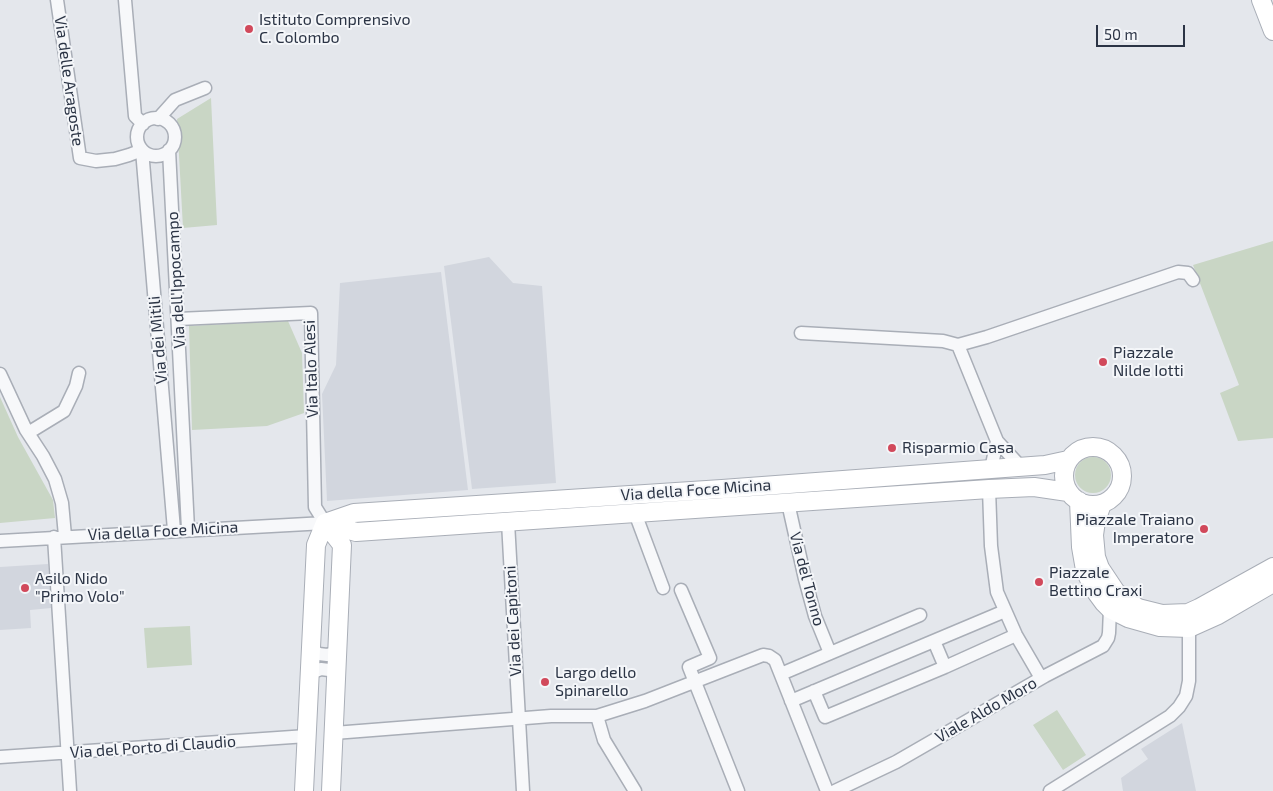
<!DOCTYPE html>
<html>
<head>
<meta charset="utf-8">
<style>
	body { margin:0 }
	#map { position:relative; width:1273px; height:791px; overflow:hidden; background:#e4e7ec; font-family:"Exo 2",sans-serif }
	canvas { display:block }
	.scale { position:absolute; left:1096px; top:25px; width:89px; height:22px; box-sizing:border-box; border:2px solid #2b3445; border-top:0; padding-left:6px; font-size:15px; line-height:18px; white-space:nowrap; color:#2b3445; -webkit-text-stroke:4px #f4f6f9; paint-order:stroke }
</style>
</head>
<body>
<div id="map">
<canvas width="1273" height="791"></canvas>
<div class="scale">50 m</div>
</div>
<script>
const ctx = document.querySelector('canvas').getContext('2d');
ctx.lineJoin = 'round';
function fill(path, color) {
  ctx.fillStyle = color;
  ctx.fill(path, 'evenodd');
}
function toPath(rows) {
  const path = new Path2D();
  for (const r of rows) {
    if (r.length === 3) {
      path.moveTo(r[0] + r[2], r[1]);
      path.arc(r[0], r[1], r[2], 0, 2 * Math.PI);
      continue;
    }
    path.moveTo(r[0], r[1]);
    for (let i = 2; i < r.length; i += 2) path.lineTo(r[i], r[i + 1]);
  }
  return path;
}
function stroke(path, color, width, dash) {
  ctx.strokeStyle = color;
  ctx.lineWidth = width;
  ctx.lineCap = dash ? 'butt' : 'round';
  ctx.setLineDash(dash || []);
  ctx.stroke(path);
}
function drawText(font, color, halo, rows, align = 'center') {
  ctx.font = font + ' "Exo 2",sans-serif';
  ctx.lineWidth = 4;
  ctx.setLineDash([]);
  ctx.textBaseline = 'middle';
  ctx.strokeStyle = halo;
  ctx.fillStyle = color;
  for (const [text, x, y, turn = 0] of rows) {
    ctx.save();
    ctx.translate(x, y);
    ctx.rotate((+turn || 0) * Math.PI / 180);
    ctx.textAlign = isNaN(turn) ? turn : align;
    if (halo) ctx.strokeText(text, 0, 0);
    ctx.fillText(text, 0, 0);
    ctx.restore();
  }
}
const built = toPath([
	[489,257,513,283,542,286,556,483,472,489,444,266],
	[441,272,468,490,327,501,322,394,336,365,340,283],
	[48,564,51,608,30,610,31,628,0,630,0,567],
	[1182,723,1196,791,1123,791,1121,778,1148,759,1141,749]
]);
const green = toPath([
	[211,98,217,225,183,228,177,119],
	[1273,241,1273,438,1238,441,1220,393,1239,385,1193,265],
	[288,321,302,353,304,413,267,426,192,430,189,326],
	[0,397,18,437,53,500,55,518,0,523],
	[1093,475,18],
	[190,626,192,665,147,668,144,628],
	[1057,710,1086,755,1063,770,1033,725]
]);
const street = toPath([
	[57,0,80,158,96,161,115,159,129,155,142,150,174,530],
	[125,0,135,116,143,124],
	[156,137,19],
	[158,119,175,100,205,88],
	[169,150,188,529],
	[801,333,943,341,958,345,987,337,1178,272,1188,273,1193,280],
	[958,345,997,441,1020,466],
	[0,374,26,430,43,456,55,479,62,503,65,536],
	[28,433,64,411,76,386,79,373],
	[991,469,997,441],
	[989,489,991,546,997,592,1016,635,1041,678],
	[788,503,805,579,815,616,830,653],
	[635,513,663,588],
	[508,522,523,791],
	[54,537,70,791],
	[0,541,325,523,315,507,311,313,178,319],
	[681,590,710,658,689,667,738,791],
	[934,641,945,667],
	[312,650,319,654,327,655,338,652],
	[310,673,321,669,329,670,337,674],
	[781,674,920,615],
	[814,691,825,717,945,667,1016,635],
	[791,701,1005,611],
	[597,716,604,740,635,791],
	[334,733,551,716,597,716,645,701,763,655,769,656,775,660,827,791],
	[0,757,307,736],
	[835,791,896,762,1045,676,1103,646,1108,638,1109,633,1110,609],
	[1050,791,1170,716,1179,707,1186,696,1189,681,1189,628]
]);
const secondary = toPath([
	[1261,0,1273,31],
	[1093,476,29],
	[1079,501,1081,547,1085,570,1093,588,1104,603,1110,609,1128,618,1160,627,1189,628,1218,615,1273,583],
	[1102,504,1096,521,1094,535,1096,557,1100,568,1116,592,1138,608,1162,614,1188,613,1199,608,1273,567],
	[325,523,354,513,722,489,1045,465,1068,460],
	[325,523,356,532,989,489,1034,487,1068,492],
	[325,523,342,545,331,791],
	[304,791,316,545,325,523]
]);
const markers = [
	[249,29,5,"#d1495b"],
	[1103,362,5,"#d1495b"],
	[892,448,5,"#d1495b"],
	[1204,529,5,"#d1495b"],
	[1039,582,5,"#d1495b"],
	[25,588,5,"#d1495b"],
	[545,682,5,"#d1495b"]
];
const poiNames = [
	["Istituto Comprensivo",259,20],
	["C. Colombo",259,38],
	["Piazzale",1113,353],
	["Nilde Iotti",1113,371],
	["Risparmio Casa",902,448],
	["Piazzale Traiano",1194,520,"right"],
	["Imperatore",1194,538,"right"],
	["Piazzale",1049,573],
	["Bettino Craxi",1049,591],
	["Asilo Nido",35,579],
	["\"Primo Volo\"",35,597],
	["Largo dello",555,673],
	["Spinarello",555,691]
];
const streetNames = [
	["Via delle Aragoste",69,81,82],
	["Via dell'Ippocampo",176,280,-93],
	["Via dei Mitili",158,340,-95],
	["Via Italo Alesi",311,369,-92],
	["Via della Foce Micina",696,490,-4],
	["Via della Foce Micina",163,531,-3],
	["Via del Tonno",807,579,75],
	["Via dei Capitoni",513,621,-93],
	["Viale Aldo Moro",986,710,-30],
	["Via del Porto di Claudio",153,747,-4]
];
fill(built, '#d2d6de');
fill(green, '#c9d6c5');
stroke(street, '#a9aeb7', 15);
stroke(secondary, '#a9aeb7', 20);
stroke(street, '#f7f8fa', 12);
stroke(secondary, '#fff', 18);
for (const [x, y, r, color] of markers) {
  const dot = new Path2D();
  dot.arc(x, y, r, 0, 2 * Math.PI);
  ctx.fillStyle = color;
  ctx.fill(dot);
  stroke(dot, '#f4f6f9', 2);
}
drawText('16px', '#2b3445', '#f4f6f9', poiNames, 'left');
drawText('16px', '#2b3445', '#f4f6f9', streetNames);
</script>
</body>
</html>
